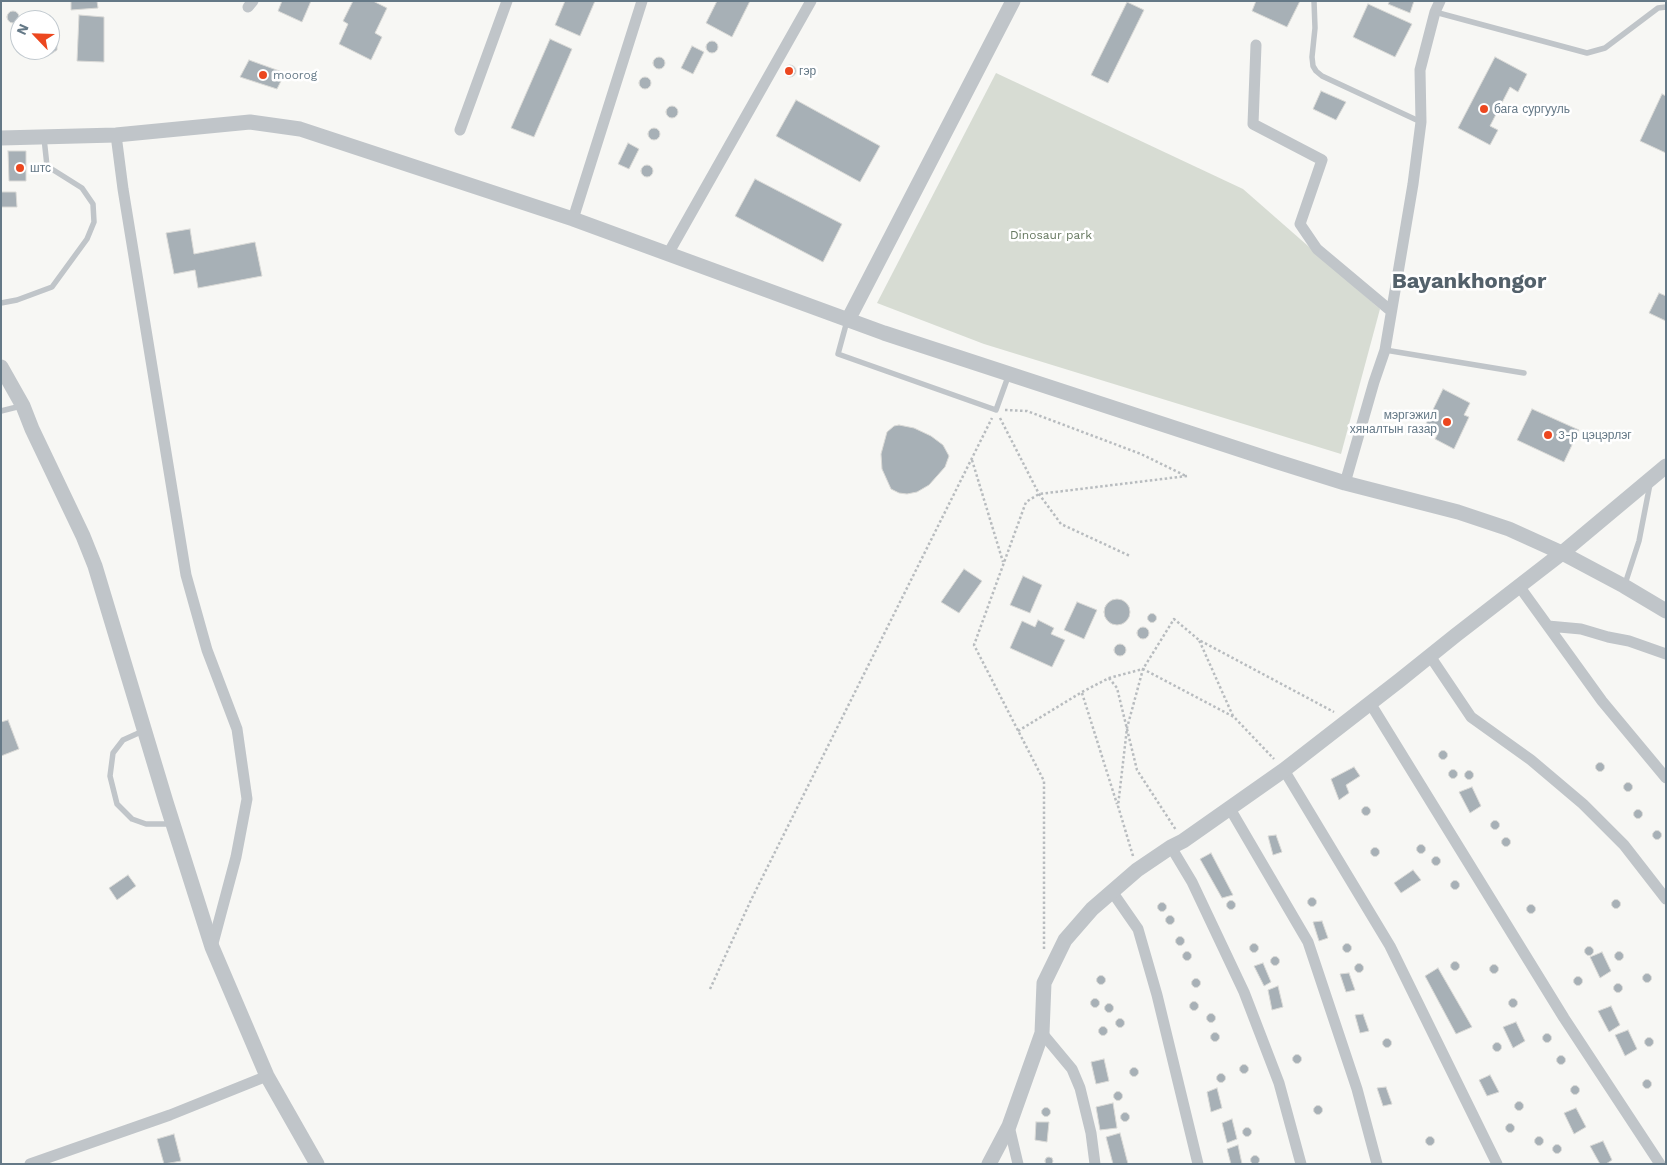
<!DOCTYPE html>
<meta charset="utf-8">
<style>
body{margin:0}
#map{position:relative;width:1667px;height:1165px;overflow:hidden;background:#f7f7f4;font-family:"Work Sans",sans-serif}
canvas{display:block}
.frame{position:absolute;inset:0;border:2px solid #657987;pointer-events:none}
.north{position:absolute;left:10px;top:10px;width:50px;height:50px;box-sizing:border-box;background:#fff;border:1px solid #c1c9cf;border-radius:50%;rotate:294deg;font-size:14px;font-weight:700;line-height:20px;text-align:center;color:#657987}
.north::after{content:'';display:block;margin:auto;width:18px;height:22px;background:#ec471f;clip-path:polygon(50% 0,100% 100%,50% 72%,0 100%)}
</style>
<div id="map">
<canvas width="1667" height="1165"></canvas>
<div class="frame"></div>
<div class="north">N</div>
</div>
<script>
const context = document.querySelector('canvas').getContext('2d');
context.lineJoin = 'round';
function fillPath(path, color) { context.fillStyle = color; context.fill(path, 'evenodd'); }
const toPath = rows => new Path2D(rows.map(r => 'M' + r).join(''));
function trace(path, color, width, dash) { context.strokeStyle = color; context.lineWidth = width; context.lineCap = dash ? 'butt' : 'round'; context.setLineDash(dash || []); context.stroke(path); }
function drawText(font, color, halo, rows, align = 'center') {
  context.font = font + ' "Work Sans",sans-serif'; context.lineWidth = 5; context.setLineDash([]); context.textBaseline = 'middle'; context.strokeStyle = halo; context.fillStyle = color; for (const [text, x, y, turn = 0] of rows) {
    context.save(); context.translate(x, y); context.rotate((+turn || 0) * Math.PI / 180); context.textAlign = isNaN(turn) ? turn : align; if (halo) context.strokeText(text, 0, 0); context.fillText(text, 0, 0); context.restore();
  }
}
fillPath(toPath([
 [996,73,1243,189,1380,309,1341,454,984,344,877,303]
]), '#d7dcd3');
const building = toPath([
 [71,1,97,1,98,8,71,10,71,1],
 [282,1,311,1,302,22,278,11,282,1],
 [353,1,373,1,387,8,375,33,382,37,371,60,339,44,348,24,343,21,353,1],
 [565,1,595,1,580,36,555,25,565,1],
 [717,1,750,1,732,37,706,23,717,1],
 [1256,1,1300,1,1287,27,1252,11,1256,1],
 [1390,1,1414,1,1410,13,1388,4,1390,1],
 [1127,2,1144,10,1108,83,1091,75,1127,2],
 [1368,4,1412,24,1395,57,1353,37,1368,4],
 '7 17a6 6 0 1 1 12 0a6 6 0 1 1-12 0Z',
 [79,15,104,17,104,62,77,61,79,15],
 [50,39,55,41,57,45,57,50,51,54,44,50,50,50,50,39],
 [550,39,572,49,534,137,511,128,550,39],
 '706 47a6 6 0 1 1 12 0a6 6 0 1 1-12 0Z',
 [692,46,704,52,693,74,681,68,692,46],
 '653 63a6 6 0 1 1 12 0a6 6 0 1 1-12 0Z',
 [1495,57,1527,74,1518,92,1510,87,1490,126,1498,130,1490,145,1458,128,1495,57],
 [249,60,285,73,277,89,240,77,249,60],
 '784 71a6 6 0 1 1 12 0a6 6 0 1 1-12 0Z',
 '639 83a6 6 0 1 1 12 0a6 6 0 1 1-12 0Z',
 [1321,91,1346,102,1336,120,1313,109,1321,91],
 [1662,94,1666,96,1666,153,1640,141,1662,94],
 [796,100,880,146,860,182,776,136,796,100],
 '666 112a6 6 0 1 1 12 0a6 6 0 1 1-12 0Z',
 '648 134a6 6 0 1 1 12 0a6 6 0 1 1-12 0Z',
 [628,143,639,149,629,169,618,164,628,143],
 [8,151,26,151,26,181,9,181,8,151],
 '641 171a6 6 0 1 1 12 0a6 6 0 1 1-12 0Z',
 [755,179,842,224,823,262,735,216,755,179],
 [1,192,16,192,17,207,1,207,1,192],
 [190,229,194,254,255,242,262,276,198,288,195,270,174,274,166,233,190,229],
 [1659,293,1666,296,1666,321,1649,313,1659,293],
 [1443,389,1470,403,1464,415,1469,417,1454,449,1435,439,1438,433,1425,426,1443,389],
 [1532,409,1579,430,1564,462,1517,440,1532,409],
 [899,425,914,428,931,436,943,445,949,456,945,467,929,485,917,492,907,494,899,493,891,489,882,469,881,454,887,432,894,426,899,425],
 [964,569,982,581,959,613,941,602,964,569],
 [1023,576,1042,585,1030,613,1010,605,1023,576],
 '1104 612a13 13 0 1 1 26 0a13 13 0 1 1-26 0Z',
 [1077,602,1097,610,1084,639,1064,630,1077,602],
 '1147.5 618a4.5 4.5 0 1 1 9 0a4.5 4.5 0 1 1-9 0Z',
 [1038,620,1054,628,1051,634,1065,640,1052,667,1010,648,1022,621,1035,627,1038,620],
 '1137 633a6 6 0 1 1 12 0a6 6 0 1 1-12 0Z',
 '1114 650a6 6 0 1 1 12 0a6 6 0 1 1-12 0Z',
 [8,720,19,749,1,756,1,722,8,720],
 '1438.5 755a4.5 4.5 0 1 1 9 0a4.5 4.5 0 1 1-9 0Z',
 '1595.5 767a4.5 4.5 0 1 1 9 0a4.5 4.5 0 1 1-9 0Z',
 [1354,767,1360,776,1346,785,1349,793,1339,800,1331,779,1354,767],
 '1448.5 774a4.5 4.5 0 1 1 9 0a4.5 4.5 0 1 1-9 0Z',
 '1464.5 775a4.5 4.5 0 1 1 9 0a4.5 4.5 0 1 1-9 0Z',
 '1623.5 787a4.5 4.5 0 1 1 9 0a4.5 4.5 0 1 1-9 0Z',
 [1472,787,1481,806,1470,813,1459,792,1472,787],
 '1361.5 811a4.5 4.5 0 1 1 9 0a4.5 4.5 0 1 1-9 0Z',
 '1633.5 814a4.5 4.5 0 1 1 9 0a4.5 4.5 0 1 1-9 0Z',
 '1490.5 825a4.5 4.5 0 1 1 9 0a4.5 4.5 0 1 1-9 0Z',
 '1652.5 835a4.5 4.5 0 1 1 9 0a4.5 4.5 0 1 1-9 0Z',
 [1276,835,1282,852,1273,855,1268,836,1276,835],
 '1501.5 842a4.5 4.5 0 1 1 9 0a4.5 4.5 0 1 1-9 0Z',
 '1416.5 849a4.5 4.5 0 1 1 9 0a4.5 4.5 0 1 1-9 0Z',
 '1370.5 852a4.5 4.5 0 1 1 9 0a4.5 4.5 0 1 1-9 0Z',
 [1211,853,1233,895,1222,898,1200,859,1211,853],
 '1431.5 861a4.5 4.5 0 1 1 9 0a4.5 4.5 0 1 1-9 0Z',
 [1413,870,1421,880,1401,893,1394,883,1413,870],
 [128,875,136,886,117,900,109,888,128,875],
 '1450.5 885a4.5 4.5 0 1 1 9 0a4.5 4.5 0 1 1-9 0Z',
 '1307.5 902a4.5 4.5 0 1 1 9 0a4.5 4.5 0 1 1-9 0Z',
 '1611.5 904a4.5 4.5 0 1 1 9 0a4.5 4.5 0 1 1-9 0Z',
 '1226.5 905a4.5 4.5 0 1 1 9 0a4.5 4.5 0 1 1-9 0Z',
 '1157.5 907a4.5 4.5 0 1 1 9 0a4.5 4.5 0 1 1-9 0Z',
 '1526.5 909a4.5 4.5 0 1 1 9 0a4.5 4.5 0 1 1-9 0Z',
 '1165.5 920a4.5 4.5 0 1 1 9 0a4.5 4.5 0 1 1-9 0Z',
 [1322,921,1328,938,1319,941,1313,922,1322,921],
 '1175.5 941a4.5 4.5 0 1 1 9 0a4.5 4.5 0 1 1-9 0Z',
 '1249.5 948a4.5 4.5 0 1 1 9 0a4.5 4.5 0 1 1-9 0Z',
 '1342.5 948a4.5 4.5 0 1 1 9 0a4.5 4.5 0 1 1-9 0Z',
 '1584.5 951a4.5 4.5 0 1 1 9 0a4.5 4.5 0 1 1-9 0Z',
 '1614.5 956a4.5 4.5 0 1 1 9 0a4.5 4.5 0 1 1-9 0Z',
 '1182.5 956a4.5 4.5 0 1 1 9 0a4.5 4.5 0 1 1-9 0Z',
 [1602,952,1611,971,1600,978,1590,957,1602,952],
 '1270.5 961a4.5 4.5 0 1 1 9 0a4.5 4.5 0 1 1-9 0Z',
 '1450.5 966a4.5 4.5 0 1 1 9 0a4.5 4.5 0 1 1-9 0Z',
 [1263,963,1271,982,1264,986,1254,966,1263,963],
 '1354.5 968a4.5 4.5 0 1 1 9 0a4.5 4.5 0 1 1-9 0Z',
 '1489.5 969a4.5 4.5 0 1 1 9 0a4.5 4.5 0 1 1-9 0Z',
 [1438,968,1472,1027,1456,1034,1425,976,1438,968],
 [1349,973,1355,990,1346,992,1340,974,1349,973],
 '1642.5 978a4.5 4.5 0 1 1 9 0a4.5 4.5 0 1 1-9 0Z',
 '1096.5 980a4.5 4.5 0 1 1 9 0a4.5 4.5 0 1 1-9 0Z',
 '1573.5 981a4.5 4.5 0 1 1 9 0a4.5 4.5 0 1 1-9 0Z',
 '1191.5 983a4.5 4.5 0 1 1 9 0a4.5 4.5 0 1 1-9 0Z',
 '1613.5 988a4.5 4.5 0 1 1 9 0a4.5 4.5 0 1 1-9 0Z',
 [1278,986,1283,1007,1272,1010,1268,990,1278,986],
 '1090.5 1003a4.5 4.5 0 1 1 9 0a4.5 4.5 0 1 1-9 0Z',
 '1508.5 1003a4.5 4.5 0 1 1 9 0a4.5 4.5 0 1 1-9 0Z',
 '1189.5 1006a4.5 4.5 0 1 1 9 0a4.5 4.5 0 1 1-9 0Z',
 '1104.5 1008a4.5 4.5 0 1 1 9 0a4.5 4.5 0 1 1-9 0Z',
 [1611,1006,1620,1025,1609,1032,1598,1011,1611,1006],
 '1206.5 1018a4.5 4.5 0 1 1 9 0a4.5 4.5 0 1 1-9 0Z',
 [1363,1014,1369,1031,1360,1033,1355,1015,1363,1014],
 '1115.5 1023a4.5 4.5 0 1 1 9 0a4.5 4.5 0 1 1-9 0Z',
 [1516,1022,1525,1041,1513,1048,1503,1027,1516,1022],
 '1098.5 1031a4.5 4.5 0 1 1 9 0a4.5 4.5 0 1 1-9 0Z',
 [1628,1030,1637,1049,1625,1056,1615,1035,1628,1030],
 '1210.5 1037a4.5 4.5 0 1 1 9 0a4.5 4.5 0 1 1-9 0Z',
 '1542.5 1038a4.5 4.5 0 1 1 9 0a4.5 4.5 0 1 1-9 0Z',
 '1644.5 1042a4.5 4.5 0 1 1 9 0a4.5 4.5 0 1 1-9 0Z',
 '1382.5 1043a4.5 4.5 0 1 1 9 0a4.5 4.5 0 1 1-9 0Z',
 '1492.5 1047a4.5 4.5 0 1 1 9 0a4.5 4.5 0 1 1-9 0Z',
 '1292.5 1059a4.5 4.5 0 1 1 9 0a4.5 4.5 0 1 1-9 0Z',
 '1556.5 1060a4.5 4.5 0 1 1 9 0a4.5 4.5 0 1 1-9 0Z',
 [1104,1059,1109,1081,1096,1084,1091,1062,1104,1059],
 '1239.5 1069a4.5 4.5 0 1 1 9 0a4.5 4.5 0 1 1-9 0Z',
 '1129.5 1072a4.5 4.5 0 1 1 9 0a4.5 4.5 0 1 1-9 0Z',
 '1216.5 1078a4.5 4.5 0 1 1 9 0a4.5 4.5 0 1 1-9 0Z',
 [1490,1075,1499,1092,1487,1096,1479,1080,1490,1075],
 '1642.5 1084a4.5 4.5 0 1 1 9 0a4.5 4.5 0 1 1-9 0Z',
 '1570.5 1090a4.5 4.5 0 1 1 9 0a4.5 4.5 0 1 1-9 0Z',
 [1386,1087,1392,1104,1383,1106,1377,1088,1386,1087],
 [1217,1088,1222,1108,1211,1112,1207,1092,1217,1088],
 '1113.5 1096a4.5 4.5 0 1 1 9 0a4.5 4.5 0 1 1-9 0Z',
 '1514.5 1106a4.5 4.5 0 1 1 9 0a4.5 4.5 0 1 1-9 0Z',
 [1113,1103,1117,1128,1100,1130,1096,1107,1113,1103],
 '1313.5 1110a4.5 4.5 0 1 1 9 0a4.5 4.5 0 1 1-9 0Z',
 '1041.5 1112a4.5 4.5 0 1 1 9 0a4.5 4.5 0 1 1-9 0Z',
 [1576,1108,1586,1127,1574,1134,1564,1113,1576,1108],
 '1120.5 1117a4.5 4.5 0 1 1 9 0a4.5 4.5 0 1 1-9 0Z',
 [1232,1119,1237,1139,1227,1143,1222,1123,1232,1119],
 [1036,1122,1049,1122,1047,1142,1035,1140,1036,1122],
 '1505.5 1128a4.5 4.5 0 1 1 9 0a4.5 4.5 0 1 1-9 0Z',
 '1242.5 1132a4.5 4.5 0 1 1 9 0a4.5 4.5 0 1 1-9 0Z',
 [1120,1133,1128,1164,1113,1164,1106,1137,1120,1133],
 [174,1134,181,1161,164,1164,157,1139,174,1134],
 '1534.5 1141a4.5 4.5 0 1 1 9 0a4.5 4.5 0 1 1-9 0Z',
 '1425.5 1141a4.5 4.5 0 1 1 9 0a4.5 4.5 0 1 1-9 0Z',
 [1603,1141,1612,1160,1606,1164,1600,1164,1590,1146,1603,1141],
 '1552.5 1149a4.5 4.5 0 1 1 9 0a4.5 4.5 0 1 1-9 0Z',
 [1238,1145,1242,1164,1231,1164,1227,1149,1238,1145],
 '1250.5 1160a4.5 4.5 0 1 1 9 0a4.5 4.5 0 1 1-9 0Z',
 '1045 1161a4 4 0 1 1 8 0a4 4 0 1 1-8 0Z'
]);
fillPath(building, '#a7b0b6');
trace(building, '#d9d9d6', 1);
trace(toPath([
 [1005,410,1027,411,1141,454,1186,476],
 [1000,418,1039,494,1061,524,1130,556],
 [972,460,1003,562],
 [1109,678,1117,688,1137,770,1176,830],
 [1082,693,1117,804],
 [1233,716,1199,640,1334,712],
 [1018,731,1082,692,1109,678,1143,669,1234,717,1274,759],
 [1133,856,1118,806,1127,728,1143,669,1174,619,1199,640],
 [1044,949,1044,781,974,645,1026,502,1039,494,1187,476],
 [710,989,751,900,992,418]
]), '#b8bcbf', 2.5, [2.5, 2.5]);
trace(toPath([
 [1314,1,1315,28,1312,57,1313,66,1316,71,1322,76,1421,122],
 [1435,12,1587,53,1605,48,1658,8,1666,7],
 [1,303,17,300,52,287,87,239,94,222,93,204,82,188,47,166,44,138],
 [847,321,838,354,996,410,1009,374],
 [1385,350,1524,373],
 [1,411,21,406],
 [1625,584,1639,541,1650,484],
 [143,731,123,740,113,753,110,776,117,804,132,819,146,824,173,824]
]), '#c0c5c9', 5.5);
trace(toPath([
 [248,7,253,1],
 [1256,45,1253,124,1322,160,1300,224,1317,249,1391,311],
 [460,130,507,1],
 [116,135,123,189,186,575,207,650,237,729,247,799,236,857,212,947],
 [573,219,642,1],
 [668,254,811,1],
 [1345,483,1374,382,1385,350,1413,184,1421,122,1420,70,1435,12,1440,1],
 [1519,586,1602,701,1666,778],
 [1548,626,1581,629,1608,637,1629,641,1666,654],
 [1430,656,1471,717,1531,760,1583,804,1624,845,1666,899],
 [1370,703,1564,1018,1660,1164],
 [1284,770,1390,946,1497,1164],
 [1229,807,1308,942,1357,1089,1377,1164],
 [1171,847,1192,882,1244,992,1279,1083,1301,1164],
 [1113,893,1138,929,1157,995,1198,1164],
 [1042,1033,1072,1069,1080,1088,1091,1133,1095,1164],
 [1009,1126,1018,1164],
 [30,1164,170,1115,267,1076]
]), '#c0c5c9', 11);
trace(toPath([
 [1,138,116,135,250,122,300,129,573,219,884,333,1275,461,1345,483,1458,512,1509,529,1562,553,1666,466],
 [848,320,1013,1],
 [1,367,23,406,32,429,83,536,95,566,166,802,212,947,267,1076,317,1164],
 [989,1164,1009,1126,1042,1033,1044,983,1065,940,1092,909,1137,870,1171,847,1183,841,1284,770,1400,680,1456,635,1562,553,1624,586,1666,611]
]), '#c0c5c9', 15);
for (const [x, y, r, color] of [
 [789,71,5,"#ec471f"],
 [263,75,5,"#ec471f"],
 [1484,109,5,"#ec471f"],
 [20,168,5,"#ec471f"],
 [1447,422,5,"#ec471f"],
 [1548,435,5,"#ec471f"]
]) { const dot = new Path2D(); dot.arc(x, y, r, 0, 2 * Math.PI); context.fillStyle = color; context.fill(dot); trace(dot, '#fff', 2); }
drawText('12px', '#657987', '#fff', [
 ["гэр",799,71],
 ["moorog",273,75],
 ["бага сургууль",1494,109],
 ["штс",30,168],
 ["мэргэжил",1437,415,"right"],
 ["хяналтын газар",1437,429,"right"],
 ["3-р цэцэрлэг",1558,435]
], 'left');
drawText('12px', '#667860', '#fff', [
 ["Dinosaur park",1051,235]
]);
drawText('bold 22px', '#53616b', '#fff', [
 ["Bayankhongor",1469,282]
]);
</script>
